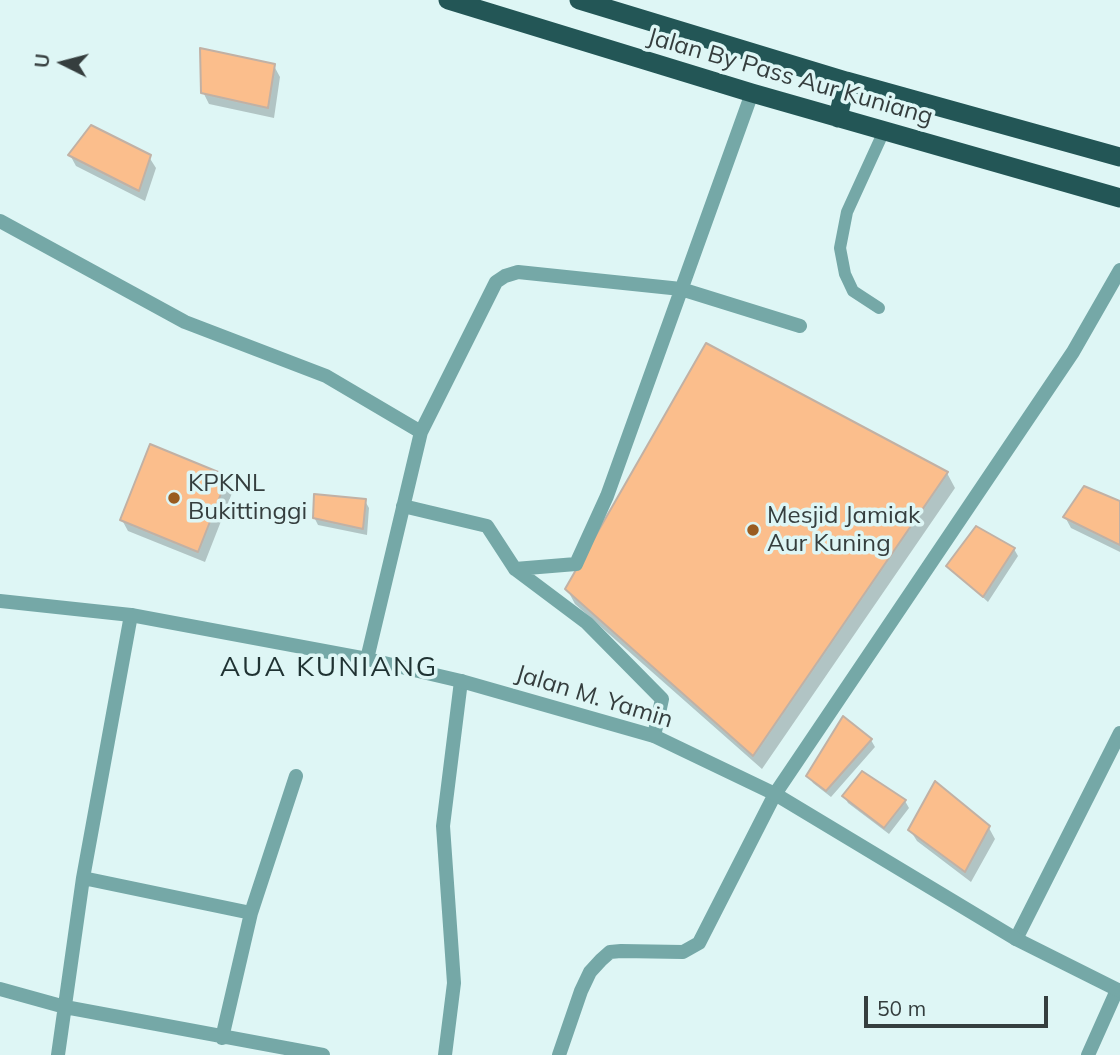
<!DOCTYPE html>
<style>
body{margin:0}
#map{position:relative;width:1120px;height:1055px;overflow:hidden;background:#def6f5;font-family:Mulish,sans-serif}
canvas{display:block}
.north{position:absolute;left:28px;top:28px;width:70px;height:70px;-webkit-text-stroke:5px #def6f5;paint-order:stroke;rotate:276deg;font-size:19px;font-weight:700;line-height:28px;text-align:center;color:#353e3e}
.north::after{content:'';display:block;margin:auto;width:24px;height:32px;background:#353e3e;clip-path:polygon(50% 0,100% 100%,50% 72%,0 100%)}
.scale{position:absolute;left:864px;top:996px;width:184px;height:32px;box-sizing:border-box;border:4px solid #353e3e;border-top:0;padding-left:9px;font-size:21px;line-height:24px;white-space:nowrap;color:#353e3e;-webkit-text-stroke:5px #def6f5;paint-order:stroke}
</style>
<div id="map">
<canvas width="1120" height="1055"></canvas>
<div class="north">U</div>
<div class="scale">50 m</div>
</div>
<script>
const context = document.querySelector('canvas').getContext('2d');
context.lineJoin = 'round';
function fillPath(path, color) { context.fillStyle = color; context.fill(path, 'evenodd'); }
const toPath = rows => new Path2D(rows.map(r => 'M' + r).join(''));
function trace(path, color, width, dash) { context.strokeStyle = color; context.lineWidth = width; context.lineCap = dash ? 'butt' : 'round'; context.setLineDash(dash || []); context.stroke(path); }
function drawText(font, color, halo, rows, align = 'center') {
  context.font = font + ' Mulish,sans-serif'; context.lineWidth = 7; context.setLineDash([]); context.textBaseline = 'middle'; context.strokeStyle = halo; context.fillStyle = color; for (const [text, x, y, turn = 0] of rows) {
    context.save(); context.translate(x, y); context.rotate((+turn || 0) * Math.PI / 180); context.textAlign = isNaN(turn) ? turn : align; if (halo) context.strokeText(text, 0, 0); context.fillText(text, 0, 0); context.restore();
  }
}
fillPath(toPath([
 [274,66,280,77,274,118,209,104,203,92],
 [70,155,149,157,156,168,145,201,76,166],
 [947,473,955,488,762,769,575,604,567,589],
 [227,477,234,488,205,562,128,531,122,520],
 [365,501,369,508,367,535,318,525,314,517],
 [1120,503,1120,552,1071,528,1065,517],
 [1014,549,1018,556,988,602,948,566],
 [871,740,875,747,831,797,813,783,809,776],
 [844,796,905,801,909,808,889,834,848,803],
 [989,828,995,839,971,882,917,841,910,830]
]), '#0003');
const building = toPath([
 [200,48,275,64,268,108,201,93,200,48],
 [91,125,151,155,139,191,68,155,91,125],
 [706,343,948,472,753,756,565,589,706,343],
 [150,444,228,476,198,552,120,520,150,444],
 [1084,486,1120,501,1120,545,1063,517,1084,486],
 [314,494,366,499,363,529,313,518,314,494],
 [976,526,1015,548,983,597,946,566,976,526],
 [843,716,872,739,826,791,806,776,843,716],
 [862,771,906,800,884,828,842,796,862,771],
 [935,781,990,826,965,872,908,830,935,781]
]);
fillPath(building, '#fbbe8c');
trace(building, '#c1b1a5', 2);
trace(toPath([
 [879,308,853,291,845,274,840,248,847,212,884,131]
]), '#75a8a7', 12);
trace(toPath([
 [0,221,185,322,326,376,421,432],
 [403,506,487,526,515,569,576,564,607,496,752,93],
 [515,569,587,623,662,699,654,736],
 [367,659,421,432,496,282,505,276,518,272,681,289,800,326],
 [83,878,251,913],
 [1016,939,1120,733],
 [0,989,65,1007,323,1055],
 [222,1038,251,913,296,776],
 [58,1055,83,878,131,615],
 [445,1055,454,983,443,826,461,681],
 [559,1055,581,991,590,972,601,960,610,952,621,951,683,952,699,943,775,794,1073,352,1120,270],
 [1088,1055,1117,990]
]), '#75a8a7', 14);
trace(toPath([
 [0,601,131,615,367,659,461,681,654,736,775,794,1016,939,1120,991]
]), '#75a8a7', 14);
trace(toPath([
 [448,0,752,93,1120,198],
 [579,0,846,81,1120,157],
 [838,118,846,81]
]), '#235656', 19);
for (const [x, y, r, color] of [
 [174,498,7,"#995c20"],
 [753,530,7,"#995c20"]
]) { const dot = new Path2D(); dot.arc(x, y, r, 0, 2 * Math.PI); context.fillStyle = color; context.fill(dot); trace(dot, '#def6f5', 2.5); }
drawText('24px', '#353e3e', '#def6f5', [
 ["Jalan By Pass Aur Kuniang",790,77,16],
 ["Jalan M. Yamin",594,697,17]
]);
drawText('24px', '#353e3e', '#def6f5', [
 ["KPKNL",188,484],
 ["Bukittinggi",188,512],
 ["Mesjid Jamiak",767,516],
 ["Aur Kuning",767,544]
], 'left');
context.letterSpacing = '2px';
drawText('28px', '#1f3232', '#def6f5', [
 ["AUA KUNIANG",329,668]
]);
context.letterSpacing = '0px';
</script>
